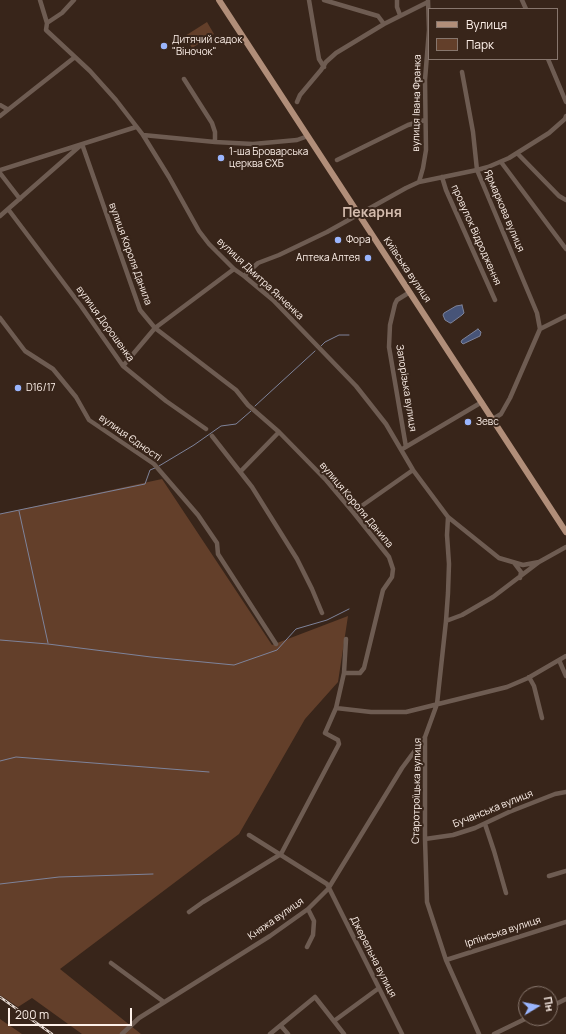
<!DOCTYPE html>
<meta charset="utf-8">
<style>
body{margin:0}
#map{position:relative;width:566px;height:1034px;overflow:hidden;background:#38251a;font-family:Manrope,sans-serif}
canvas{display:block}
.legend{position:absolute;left:428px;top:8px;width:130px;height:52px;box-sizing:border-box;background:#38251a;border:1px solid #87766d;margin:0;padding:5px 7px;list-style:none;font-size:12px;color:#fdf0e9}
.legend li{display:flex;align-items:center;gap:8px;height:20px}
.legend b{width:20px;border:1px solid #87766d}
.north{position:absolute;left:518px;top:986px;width:40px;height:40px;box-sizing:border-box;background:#38251a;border:1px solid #87766d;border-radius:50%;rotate:80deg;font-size:11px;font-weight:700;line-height:16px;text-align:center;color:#fdf0e9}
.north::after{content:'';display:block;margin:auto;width:14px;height:18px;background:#9ab5fd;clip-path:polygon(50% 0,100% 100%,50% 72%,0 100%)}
.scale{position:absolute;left:8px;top:1008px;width:124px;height:18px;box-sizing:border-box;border:2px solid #fdf0e9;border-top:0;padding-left:5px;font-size:12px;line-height:14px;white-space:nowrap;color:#fdf0e9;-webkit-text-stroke:3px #38251a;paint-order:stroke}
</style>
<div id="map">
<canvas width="566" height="1034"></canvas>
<ul class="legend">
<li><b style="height:5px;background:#b18e79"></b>Вулиця</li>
<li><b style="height:11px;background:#633f2a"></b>Парк</li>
</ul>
<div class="north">Пн</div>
<div class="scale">200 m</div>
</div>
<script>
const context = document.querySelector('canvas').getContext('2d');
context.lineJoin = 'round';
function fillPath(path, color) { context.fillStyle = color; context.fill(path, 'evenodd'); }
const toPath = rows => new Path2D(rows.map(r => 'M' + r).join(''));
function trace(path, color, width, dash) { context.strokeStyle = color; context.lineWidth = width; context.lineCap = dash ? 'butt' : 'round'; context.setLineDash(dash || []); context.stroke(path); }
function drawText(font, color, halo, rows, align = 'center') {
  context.font = font + ' Manrope,sans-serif'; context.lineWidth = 4; context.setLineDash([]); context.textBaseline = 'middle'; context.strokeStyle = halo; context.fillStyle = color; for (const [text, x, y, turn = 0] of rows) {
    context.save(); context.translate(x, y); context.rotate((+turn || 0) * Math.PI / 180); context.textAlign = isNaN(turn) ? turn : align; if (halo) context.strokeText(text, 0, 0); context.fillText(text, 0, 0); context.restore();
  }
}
fillPath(toPath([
 [207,22,214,34,192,48,185,36],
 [162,479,272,645,348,616,338,682,305,719,239,834,60,969,141,1034,82,1034,32,998,18,1007,0,995,0,514],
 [0,1019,22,1034,0,1034]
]), '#633f2a');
const water = toPath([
 [462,305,464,313,462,315,451,323,450,323,445,320,443,315,444,313,456,306,462,305],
 [478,329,481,332,480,336,463,344,461,342,462,340,478,329]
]);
fillPath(water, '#475478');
trace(water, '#7e839a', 1);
trace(toPath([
 [321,346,325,342,339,335,349,335],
 [255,406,315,351],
 [159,466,194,445,221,426,236,424,251,411],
 [19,511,48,643],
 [0,514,145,484,150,470,155,468],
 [0,640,48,644,151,657,234,665,277,650,296,629,327,620,349,609],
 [0,761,16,757,209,772],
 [0,884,59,877,153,874]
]), '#7e839a', 1);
trace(toPath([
 [40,0,47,23,46,30,90,71,116,100,143,135,169,177,199,231,209,244,234,269,244,276,273,300,356,386,386,424,413,470,448,517,499,558,523,565,539,562],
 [309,0,319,59,324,67],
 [324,0,378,16,384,24],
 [397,0,397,7,400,15],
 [522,0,526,9],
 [47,23,62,13,74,0],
 [548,59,566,102],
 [462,72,473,132,477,170,537,313,540,329],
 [184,79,212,123,215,132,215,142],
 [297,102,300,95,321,70,326,62,336,53,384,24,428,2],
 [0,105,7,109],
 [0,116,75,57],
 [143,135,215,142,253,144,297,140,308,136],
 [82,144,140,310,155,328,236,390,248,405,279,432,326,480,353,512,389,557,393,569,392,577,383,590,364,668,360,673,344,673],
 [518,154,559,196,566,200],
 [337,160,408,125,425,120],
 [501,162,566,249],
 [0,170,136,127],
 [0,173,20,199],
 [442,177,446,190,495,300],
 [419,182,423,168,426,150,425,80,429,30,428,0],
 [8,209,81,306,123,366,166,401,206,429],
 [0,216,81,145],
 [244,276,258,263,279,255,327,232,406,188,419,182,477,170,488,167,509,158,549,133,565,119,566,116],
 [0,318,25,351,53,369,76,397,89,420,154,464,198,515,217,543,218,554,276,644],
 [123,366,155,328,234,269],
 [493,419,501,414,510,398,540,329,566,316],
 [212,436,252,487,297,559,312,589,322,613],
 [406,447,389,347,390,325,395,304,397,300,410,292],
 [404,448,482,402],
 [240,472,279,432],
 [353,512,413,470],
 [448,517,447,535,449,564,448,593,446,621,437,704,425,737,425,839,427,902,446,960,479,1034],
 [515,564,521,572,520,578],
 [446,621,462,615,493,597,539,562,566,547],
 [559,660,566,676],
 [529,677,534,686,542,718],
 [336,708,371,712,406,712,507,687,528,678,566,656],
 [485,824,494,851,506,893],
 [249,835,327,884,402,1034],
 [425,839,453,835,475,828,509,812,555,794,566,792],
 [549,876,566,871],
 [189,912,203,902,281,854,339,744,338,740,325,733,336,708,344,673,346,639],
 [307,947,313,935,314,921,308,909],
 [446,960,566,922],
 [111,963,164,1002],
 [550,1007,566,999],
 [334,1021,379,988],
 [281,1026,288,1034],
 [122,1034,139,1018,270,936,308,909,328,889,402,768,425,737],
 [270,1034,315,997,344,1034],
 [494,1034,527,1018]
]), '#6e5c52', 4.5);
trace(toPath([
 [219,0,566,532]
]), '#b18e79', 6);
const rail = toPath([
 [0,997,52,1034]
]);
trace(rail, '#e9dcd4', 2.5);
trace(rail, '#38251a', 1, [3]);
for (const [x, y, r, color] of [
 [164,46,4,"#9ab5fd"],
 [221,158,4,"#9ab5fd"],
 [338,240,4,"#9ab5fd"],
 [368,258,4,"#9ab5fd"],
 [18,388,4,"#9ab5fd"],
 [468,422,4,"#9ab5fd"]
]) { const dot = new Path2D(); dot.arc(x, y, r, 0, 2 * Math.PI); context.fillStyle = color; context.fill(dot); trace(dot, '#38251a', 1.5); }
drawText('10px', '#fdf0e9', '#38251a', [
 ["Дитячий садок",172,40],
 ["\"Віночок\"",172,52],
 ["1-ша Броварська",229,152],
 ["церква ЄХБ",229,164],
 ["Фора",346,240],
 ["Аптека Алтея",360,258,"right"],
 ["D16/17",26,388],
 ["Зевс",476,422]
], 'left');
drawText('10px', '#fdf0e9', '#38251a', [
 ["вулиця Івана Франка",417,103,-89],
 ["Ярмаркова вулиця",504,211,67],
 ["провулок Відродження",476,235,66],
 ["вулиця Короля Данила",130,254,70],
 ["Київська вулиця",407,270,56],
 ["вулиця Дмитра Янченка",260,279,43],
 ["вулиця Дорошенка",105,324,54],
 ["Запорізька вулиця",406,388,81],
 ["вулиця Єдності",130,438,35],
 ["вулиця Короля Данила",356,505,50],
 ["Старотроїцька вулиця",417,791,-89],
 ["Бучанська вулиця",493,809,-22],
 ["Княжа вулиця",276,919,-35],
 ["Ірпінська вулиця",503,932,-18],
 ["Джерельна вулиця",373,957,63]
]);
drawText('bold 14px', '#d3bbad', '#38251a', [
 ["Пекарня",372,213]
]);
</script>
